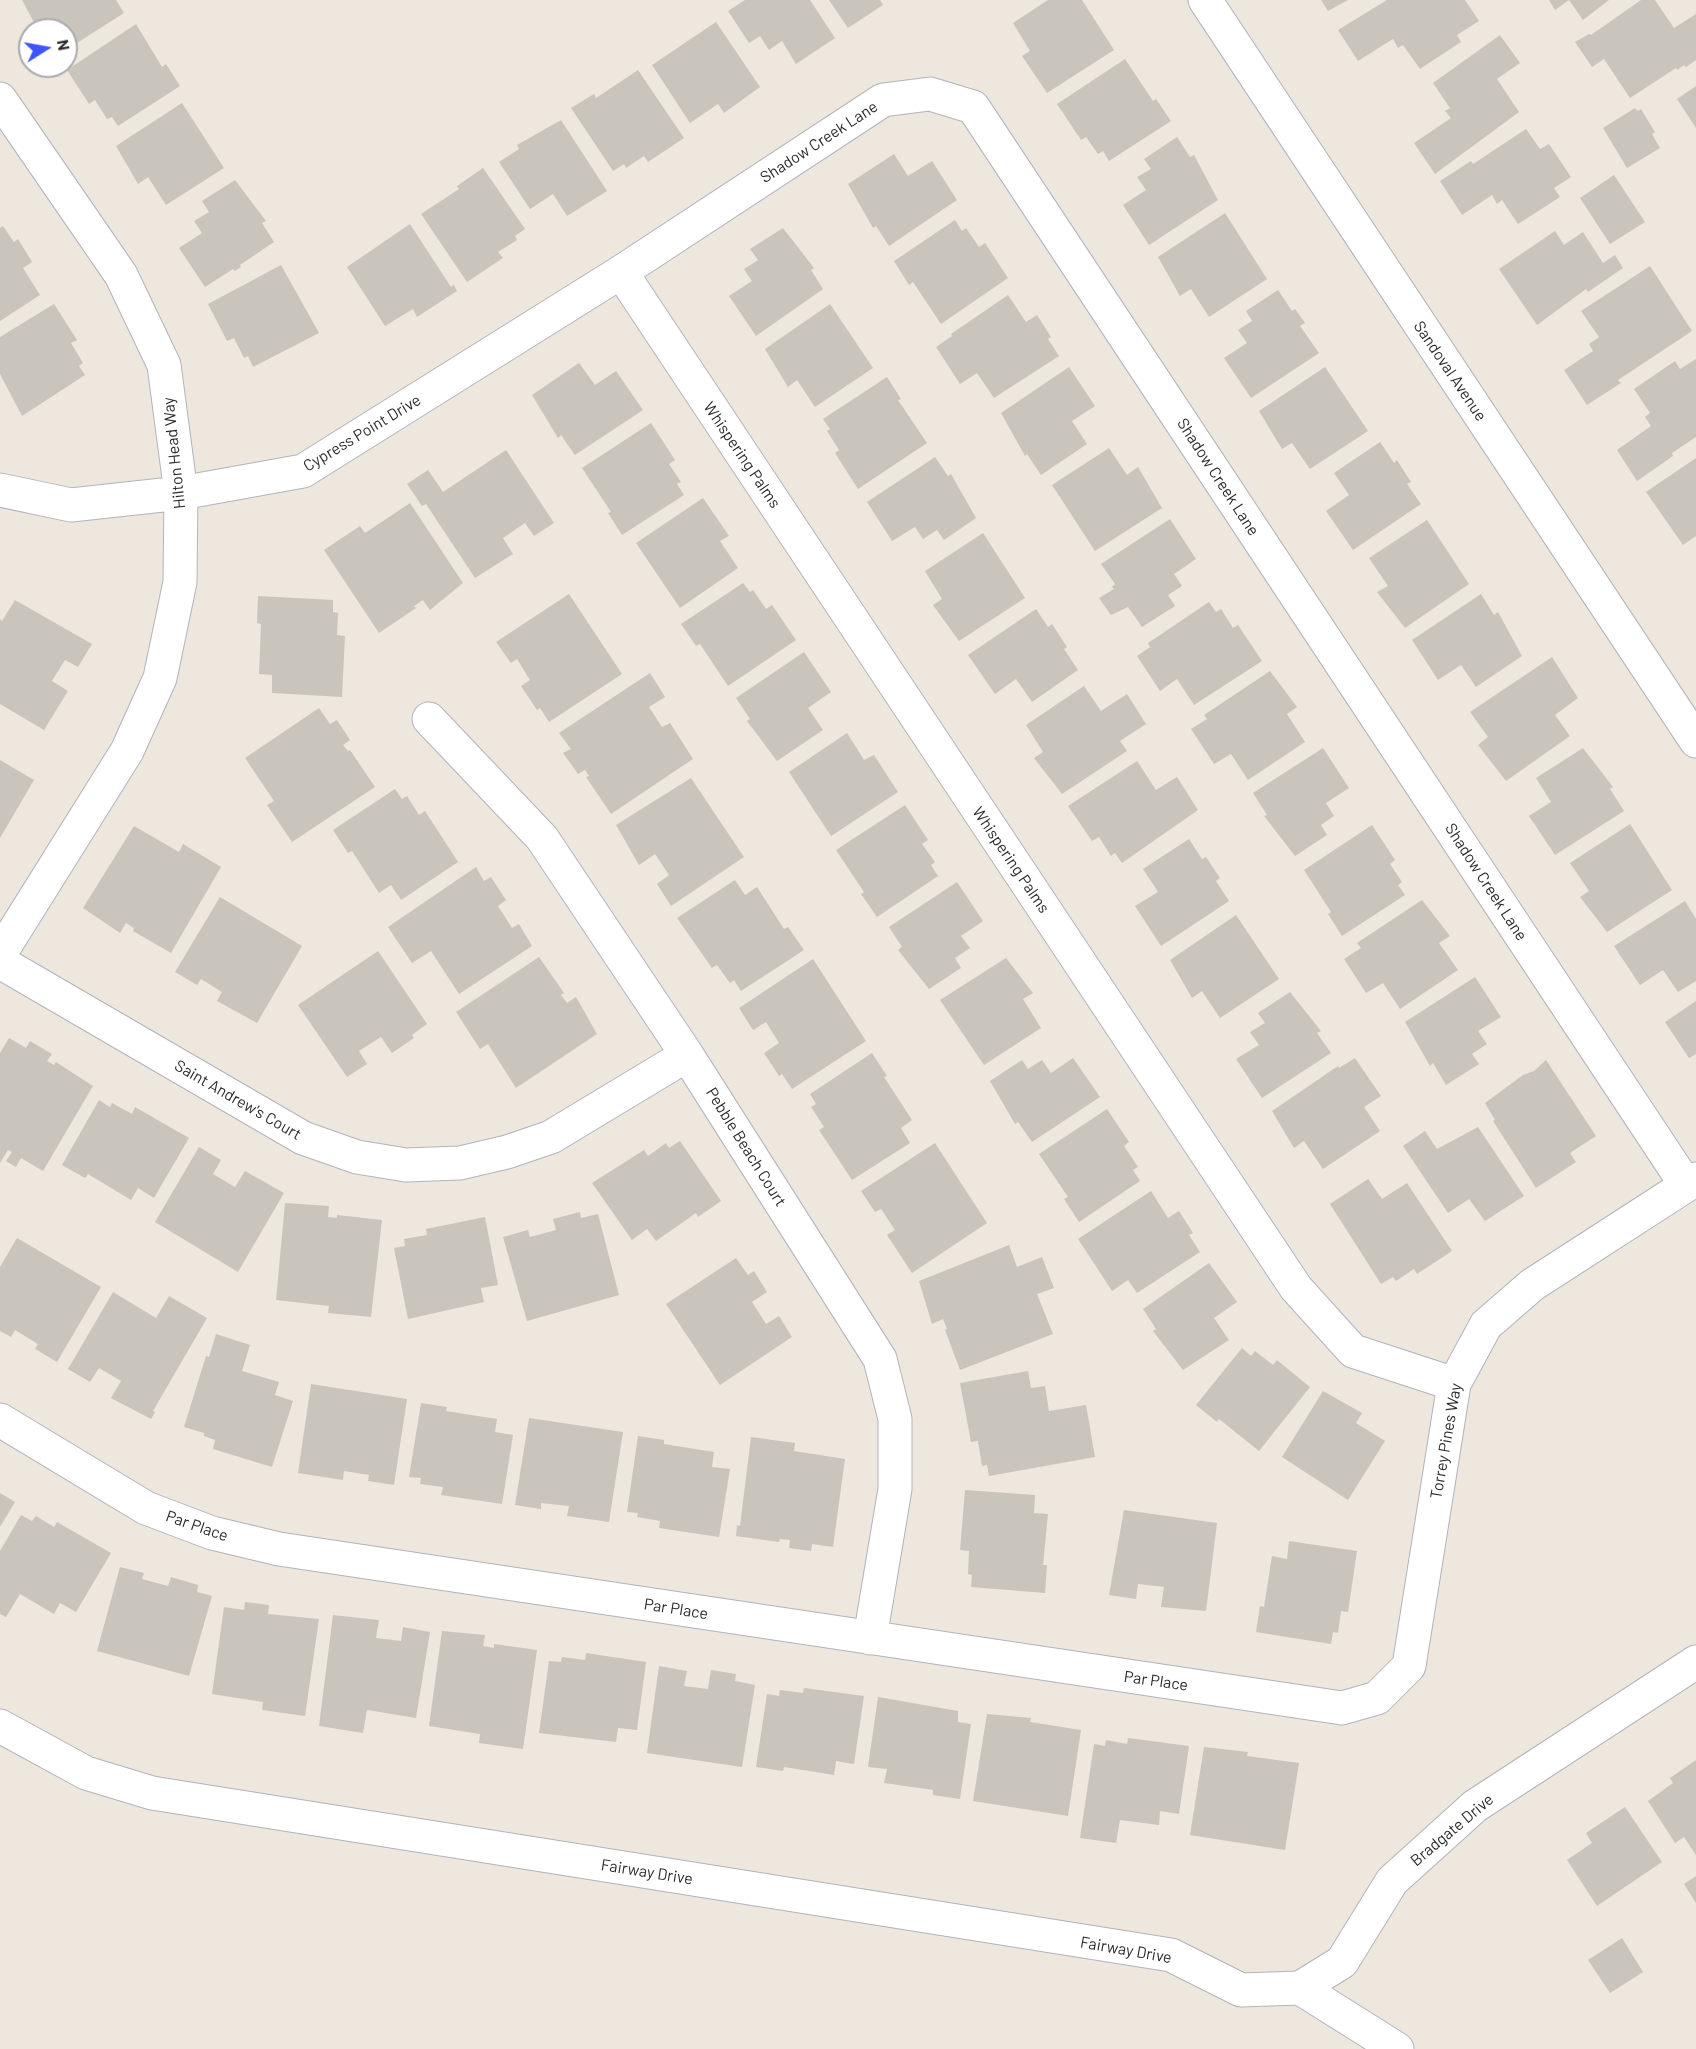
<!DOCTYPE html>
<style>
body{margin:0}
#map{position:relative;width:1696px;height:2049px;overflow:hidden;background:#ede7de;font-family:Barlow,sans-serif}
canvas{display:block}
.north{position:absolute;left:18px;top:18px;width:60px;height:60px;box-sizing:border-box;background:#fff;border:2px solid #aaa;border-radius:50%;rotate:79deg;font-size:16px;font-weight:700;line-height:24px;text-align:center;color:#2b2b2b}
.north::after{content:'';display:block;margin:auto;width:21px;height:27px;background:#3d55fb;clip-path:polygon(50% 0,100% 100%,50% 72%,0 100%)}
</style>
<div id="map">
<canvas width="1696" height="2049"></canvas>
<div class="north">N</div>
</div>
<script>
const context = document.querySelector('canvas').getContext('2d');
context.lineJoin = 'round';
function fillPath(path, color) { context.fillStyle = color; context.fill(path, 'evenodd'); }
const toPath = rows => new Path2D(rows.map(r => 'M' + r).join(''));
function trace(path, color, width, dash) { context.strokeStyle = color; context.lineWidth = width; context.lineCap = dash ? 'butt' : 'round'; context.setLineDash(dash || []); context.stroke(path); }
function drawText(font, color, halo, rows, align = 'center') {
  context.font = font + ' Barlow,sans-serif'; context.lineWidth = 5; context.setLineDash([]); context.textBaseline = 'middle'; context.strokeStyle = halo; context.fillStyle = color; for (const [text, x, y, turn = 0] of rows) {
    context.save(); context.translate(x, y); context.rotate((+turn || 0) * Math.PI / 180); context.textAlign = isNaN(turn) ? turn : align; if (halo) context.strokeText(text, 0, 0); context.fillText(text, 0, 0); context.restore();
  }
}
fillPath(toPath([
 [22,0,116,0,124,13,66,50,66,30,53,30,49,24,38,30],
 [745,0,810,0,835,38,796,64,782,41,769,50,760,36,749,43,728,11],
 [829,0,880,0,883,5,848,28],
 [1048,0,1082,0,1114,50,1047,93,1022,56,1030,51,1013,23],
 [1321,0,1348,0,1328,11],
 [1387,0,1465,0,1479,21,1457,35,1461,42,1420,69,1403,45,1398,48,1393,39,1358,61,1338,30],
 [1549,0,1609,0,1583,20,1569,0,1555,10],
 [1641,0,1655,0,1674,28,1696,14,1696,60,1686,67,1684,65,1677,70,1676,68,1630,98,1604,59,1592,67,1575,42,1589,34,1591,35],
 [716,22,760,87,724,113,718,104,690,123,652,65],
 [136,24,162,67,166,64,180,86,118,126,112,117,107,119,95,100,89,104,67,70],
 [1500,35,1520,63,1497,79,1519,112,1435,174,1414,143,1451,118,1445,111,1450,108,1433,83],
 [1125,59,1153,101,1156,99,1171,121,1109,161,1103,151,1098,154,1086,137,1081,140,1057,104],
 [638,70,684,138,648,162,644,156,626,168,624,164,613,171,571,108,594,94,596,98],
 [1696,86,1696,128,1677,99],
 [182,103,224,168,166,205,148,177,138,184,116,146],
 [1635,108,1637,111,1641,109,1655,132,1652,134,1660,148,1627,168,1603,128],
 [561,120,607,191,567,216,553,194,530,209,499,162,519,149,517,145],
 [1526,129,1540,149,1549,144,1571,177,1554,188,1560,197,1518,224,1502,200,1497,204,1492,195,1462,215,1440,181,1471,161,1473,164],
 [1177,137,1190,157,1194,155,1218,200,1149,245,1123,205,1146,190,1137,177,1151,169,1144,159],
 [894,154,908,176,932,161,957,200,889,246,876,226,873,228,848,184],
 [483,168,525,229,515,236,517,240,498,252,503,258,467,282,421,214,459,189,457,186],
 [1614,175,1645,222,1610,244,1580,198],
 [235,180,266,221,262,223,274,242,240,265,241,267,235,271,233,269,205,287,179,248,202,233,194,221,209,212,202,201],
 [1225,213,1267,279,1209,317,1191,289,1180,296,1158,257],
 [955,220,962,231,966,228,979,247,985,243,1008,278,941,324,913,282,909,285,894,261],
 [410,224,451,287,454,285,457,291,417,317,413,309,385,326,347,267],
 [3,226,14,242,18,239,32,262,23,268,40,295,0,321,0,228],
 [783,228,814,268,811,270,823,289,756,336,729,296,752,281,744,269,758,260,750,249],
 [1555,231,1564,245,1583,232,1603,263,1615,255,1623,268,1588,292,1586,289,1537,325,1499,269],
 [281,265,319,333,253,367,248,356,244,358,234,338,227,341,208,304],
 [1650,266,1692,331,1618,380,1621,383,1587,405,1564,370,1593,351,1589,344,1599,337,1581,311],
 [1278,290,1292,311,1295,309,1305,323,1300,326,1319,353,1251,398,1224,358,1247,343,1238,330,1252,321,1246,311],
 [1008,295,1026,322,1037,315,1051,337,1048,339,1059,356,994,398,977,373,960,384,936,347,952,336,951,334],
 [54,304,77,340,71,343,83,363,79,366,85,375,22,416,0,374,0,337],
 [830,304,873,368,815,407,797,380,788,387,765,349],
 [1696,359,1696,437,1672,453,1673,456,1637,481,1617,450,1651,426,1645,417,1650,413,1634,389,1675,361,1680,369],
 [579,363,595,385,616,371,643,410,575,455,561,435,558,438,532,395],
 [1069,367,1095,406,1072,421,1087,444,1041,475,1027,454,1025,456,1001,413],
 [1325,367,1368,431,1310,469,1292,443,1282,449,1259,411],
 [887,377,901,399,898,400,927,443,858,489,835,453,839,450,827,431,830,429,823,419],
 [651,423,675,460,669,464,681,482,677,484,684,495,622,535,608,513,611,512,582,468],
 [1380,442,1394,463,1397,460,1411,482,1407,484,1421,504,1353,550,1326,511,1349,495,1334,473],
 [1109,448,1127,475,1138,467,1162,508,1095,551,1052,485],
 [506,450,554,523,534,536,525,523,503,538,513,554,475,578,426,504,422,506,407,484,428,470,443,492],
 [935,457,948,476,951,474,976,518,944,540,937,530,923,539,915,527,892,541,867,502],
 [1696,458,1696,536,1683,545,1646,492],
 [703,498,729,536,720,541,738,568,680,608,636,543],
 [410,503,463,583,430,610,423,600,414,606,416,608,379,633,324,550,360,526,365,533],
 [1170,519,1196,559,1174,574,1182,586,1168,595,1175,606,1142,627,1128,607,1111,615,1099,598,1114,589,1112,587,1115,584,1101,564],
 [1427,520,1469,584,1405,628,1377,592,1388,586,1369,558],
 [983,533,1025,598,959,641,933,605,942,599,925,571],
 [743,583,750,592,753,590,766,609,772,605,796,640,728,686,700,644,696,646,681,624],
 [569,594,622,674,549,722,540,708,537,710,521,686,530,680,517,659,511,663,496,642],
 [1481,594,1494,615,1498,612,1522,656,1476,687,1461,665,1438,680,1412,640],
 [258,596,333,600,333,612,338,613,337,635,345,636,342,697,272,693,272,675,259,674,261,624,257,623],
 [15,600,92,644,78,667,65,660,52,681,68,691,44,730,0,704,0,619,2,621],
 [1209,602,1216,612,1221,609,1233,628,1238,625,1262,661,1194,705,1177,679,1160,691,1137,656,1150,647,1148,643],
 [1036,609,1048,627,1052,624,1067,647,1064,649,1078,670,1032,702,1016,679,995,694,968,655],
 [804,652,831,692,808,708,823,730,777,761,747,721,750,719,736,698],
 [1552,657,1578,698,1555,715,1570,736,1506,781,1478,745,1488,737,1470,712],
 [1270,671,1297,707,1287,714,1305,742,1248,780,1231,754,1214,764,1191,729,1207,719,1204,715],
 [650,673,665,697,649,707,662,727,670,723,693,759,611,814,586,777,589,776,585,770,578,774,563,753,571,749,559,733],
 [1084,686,1101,711,1127,694,1146,724,1120,741,1127,751,1062,794,1034,758,1043,752,1026,725],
 [319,708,330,724,337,720,350,740,343,745,348,751,350,750,375,787,292,842,267,805,274,801,245,758],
 [847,733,864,760,874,755,898,792,831,836,789,772],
 [1323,748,1349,788,1326,803,1334,816,1321,825,1327,835,1295,856,1264,816,1267,815,1253,793],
 [1583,748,1613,787,1610,789,1624,811,1555,855,1529,816,1551,802,1536,778],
 [0,760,34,780,0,838],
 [1137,761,1156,790,1177,777,1198,810,1122,863,1115,853,1111,856,1099,837,1092,841,1068,806],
 [691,778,744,857,671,906,657,884,669,875,655,854,639,865,616,825],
 [395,789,402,799,407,796,419,815,425,811,458,862,401,900,391,885,379,893,352,851,348,853,333,830],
 [905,805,928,840,922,844,935,862,931,865,938,876,877,917,861,894,864,892,836,850],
 [1630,824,1672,890,1607,932,1580,897,1589,891,1570,863],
 [1372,825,1395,860,1390,864,1402,882,1398,885,1405,895,1342,936,1328,914,1331,912,1304,870],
 [134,826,179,852,183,844,221,867,171,953,133,931,134,928,126,923,120,933,83,908],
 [1189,839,1202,859,1206,857,1220,878,1216,881,1229,901,1161,946,1135,906,1158,892,1143,869],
 [476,867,484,881,491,877,506,900,498,906,512,928,519,924,532,946,459,994,431,951,412,963,388,927],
 [735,880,745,895,757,887,784,929,788,927,804,950,741,991,734,980,730,983,717,965,712,968,677,918],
 [957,882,983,921,961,936,970,948,955,958,961,968,929,989,898,950,902,947,889,927],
 [220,897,302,946,257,1023,217,1001,222,992,201,979,197,985,175,972],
 [1422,900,1450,936,1439,943,1458,970,1400,1009,1383,983,1366,993,1344,959,1361,948,1357,943],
 [1685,901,1696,919,1696,981,1678,992,1663,970,1640,985,1614,946],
 [1236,915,1279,979,1220,1018,1202,991,1192,998,1170,960],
 [378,951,427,1024,412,1035,414,1038,392,1053,381,1037,359,1051,367,1064,347,1077,298,1005],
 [539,957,564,993,561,995,567,1003,576,997,597,1034,516,1088,488,1044,480,1049,456,1012],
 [1006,958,1033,993,1023,999,1041,1028,984,1065,940,1000],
 [813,959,866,1041,792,1089,782,1074,779,1076,764,1053,779,1043,766,1022,753,1030,739,1008],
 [1475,977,1501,1017,1478,1031,1487,1044,1472,1054,1479,1064,1446,1085,1433,1063,1430,1066,1405,1022],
 [1290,992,1321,1031,1317,1033,1331,1053,1262,1098,1236,1059,1259,1045,1250,1032,1265,1023,1258,1013],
 [1696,1001,1696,1054,1689,1058,1665,1022],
 [9,1038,26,1048,30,1041,52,1054,47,1061,54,1065,56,1062,93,1086,43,1171,21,1158,16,1167,6,1161,12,1152,8,1150,0,1163,0,1053],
 [872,1053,887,1076,884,1077,912,1120,901,1128,910,1143,852,1180,819,1130,824,1127,811,1107,816,1104,810,1094],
 [1073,1058,1100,1097,1032,1142,1018,1122,1015,1124,990,1081,1022,1060,1028,1069,1042,1060,1051,1073],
 [1355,1058,1381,1096,1364,1107,1380,1131,1323,1169,1304,1141,1294,1148,1272,1111,1338,1066,1339,1068],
 [1546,1060,1596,1136,1570,1153,1576,1162,1536,1188,1493,1121,1495,1120,1485,1103,1523,1075,1534,1071],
 [99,1100,110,1107,112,1103,132,1114,135,1107,189,1138,154,1198,138,1188,131,1200,88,1174,85,1178,62,1165],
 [1107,1109,1129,1142,1124,1146,1138,1167,1133,1170,1140,1181,1079,1222,1064,1199,1068,1197,1039,1154],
 [1478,1127,1524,1196,1485,1221,1469,1199,1448,1213,1403,1146,1425,1131,1437,1149],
 [680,1141,721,1201,698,1217,696,1213,656,1241,647,1229,632,1240,592,1183,644,1150,648,1156,666,1143,669,1148],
 [935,1143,987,1223,912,1273,887,1235,895,1230,881,1209,875,1212,861,1191],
 [199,1147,221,1160,213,1174,235,1187,245,1171,284,1193,238,1272,155,1222],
 [1368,1179,1382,1199,1407,1183,1452,1251,1417,1274,1414,1269,1396,1281,1393,1277,1381,1284,1330,1204],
 [1151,1191,1168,1218,1179,1211,1193,1233,1189,1235,1200,1252,1137,1293,1128,1280,1112,1291,1078,1239],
 [285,1203,329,1206,328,1217,337,1218,337,1215,382,1220,371,1317,328,1313,329,1306,276,1300],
 [580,1212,581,1218,598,1214,619,1295,527,1321,503,1237,528,1230,530,1237,556,1230,553,1219],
 [485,1217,498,1285,481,1288,484,1302,408,1319,394,1248,405,1246,404,1239,427,1235,426,1229],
 [17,1238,101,1287,57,1362,35,1349,38,1344,15,1330,11,1337,0,1331,0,1267],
 [1009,1245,1017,1267,1042,1257,1054,1288,1037,1294,1053,1334,960,1370,945,1330,947,1329,943,1319,932,1324,919,1281],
 [736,1258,748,1275,754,1271,767,1292,752,1302,766,1324,779,1316,792,1337,720,1385,666,1304],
 [1209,1263,1237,1302,1214,1318,1229,1340,1183,1370,1153,1331,1156,1329,1143,1309],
 [113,1292,156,1318,169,1296,207,1318,153,1411,155,1412,151,1419,111,1398,121,1381,99,1368,90,1382,68,1369],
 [216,1334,250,1345,242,1371,279,1382,275,1395,293,1401,272,1467,213,1449,215,1440,204,1436,204,1433,184,1427,206,1356,209,1357],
 [1242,1348,1251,1356,1255,1351,1273,1365,1277,1360,1310,1387,1259,1451,1219,1419,1217,1422,1196,1405],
 [1028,1371,1031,1388,1045,1386,1049,1411,1086,1405,1095,1457,989,1476,987,1465,982,1466,978,1441,971,1442,960,1383],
 [311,1384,407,1399,394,1485,368,1481,369,1475,344,1471,343,1480,298,1473],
 [1323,1391,1362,1413,1356,1423,1385,1441,1348,1500,1282,1457],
 [421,1403,447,1407,446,1411,497,1419,495,1432,513,1435,502,1504,441,1495,443,1487,420,1484,421,1478,409,1477],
 [529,1418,623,1432,609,1522,567,1516,569,1506,541,1503,541,1509,515,1505],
 [638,1436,664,1440,664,1444,714,1452,712,1467,730,1469,719,1537,659,1528,660,1521,637,1517,638,1513,627,1512],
 [751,1437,795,1443,794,1451,845,1459,833,1547,812,1544,811,1551,789,1548,790,1540,780,1539,779,1542,736,1536,737,1525,740,1526],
 [965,1490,1035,1495,1034,1513,1048,1514,1043,1565,1047,1565,1045,1593,971,1587,972,1575,968,1574,969,1551,960,1550],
 [0,1493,15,1502,0,1527],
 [1124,1510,1217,1523,1206,1611,1161,1607,1164,1587,1138,1584,1136,1599,1109,1595],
 [21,1515,32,1521,36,1516,54,1527,57,1522,111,1553,76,1612,60,1603,54,1614,20,1594,6,1617,0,1614,0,1551],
 [1289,1541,1357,1551,1348,1612,1341,1611,1338,1633,1333,1632,1331,1644,1256,1632,1260,1606,1264,1607,1272,1556,1287,1559],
 [120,1567,144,1573,142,1579,168,1586,171,1577,198,1585,197,1592,212,1596,189,1676,97,1651],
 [245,1602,269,1605,268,1614,319,1619,305,1716,262,1710,263,1702,212,1694,224,1607,244,1610],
 [333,1615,379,1620,376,1638,401,1641,403,1627,430,1632,416,1718,367,1710,363,1733,319,1726],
 [442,1631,485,1635,483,1646,494,1648,494,1644,537,1650,523,1749,479,1743,480,1734,429,1726],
 [586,1653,646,1662,637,1730,618,1728,616,1742,539,1733,549,1661,561,1662,562,1657,585,1660],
 [659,1666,687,1671,684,1686,708,1689,711,1670,736,1674,735,1681,755,1685,742,1767,647,1753],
 [804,1688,864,1696,854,1764,836,1761,834,1775,784,1767,783,1771,756,1767,767,1694,779,1696,780,1690,803,1693],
 [878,1697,958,1711,958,1722,971,1724,960,1799,933,1795,933,1790,884,1783,887,1769,868,1767],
 [987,1714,1031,1718,1030,1722,1081,1730,1068,1816,973,1801],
 [1128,1738,1189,1746,1179,1814,1160,1811,1159,1825,1120,1820,1116,1843,1080,1838,1094,1744,1105,1746,1106,1740,1127,1744],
 [1204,1747,1248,1752,1247,1756,1299,1763,1285,1850,1190,1835],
 [1696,1760,1696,1855,1684,1837,1675,1843,1648,1801,1673,1783,1670,1778],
 [1625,1807,1662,1862,1597,1906,1567,1860,1592,1843,1586,1833],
 [1696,1876,1696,1903,1684,1884],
 [1622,1938,1643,1972,1610,1993,1588,1960]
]), '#c9c5bc');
const minor = toPath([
 [1205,0,1696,741],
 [0,99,121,275,164,365,181,493,180,582,160,678,127,751,0,954],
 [621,272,1296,1288,1353,1351,1454,1384],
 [0,490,71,505,181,493,303,471,621,272,883,100,930,94,973,107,1686,1185],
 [429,719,542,838,687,1055,880,1359,895,1419,895,1489,870,1638],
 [0,962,303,1138,357,1157,406,1165,460,1163,507,1152,551,1137,687,1055],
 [0,1420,146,1508,212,1533,279,1549,1342,1708,1377,1698,1409,1666,1454,1384,1486,1325,1532,1285,1696,1179],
 [0,1726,86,1773,152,1793,1171,1955,1241,1990,1300,1988,1342,1962,1392,1881,1475,1806,1696,1662],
 [1300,1988,1397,2049]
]);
trace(minor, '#b1b3bf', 35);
trace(minor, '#fff', 33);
drawText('16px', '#2b2b2b', '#fff', [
 ["Shadow Creek Lane",819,142,-33],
 ["Sandoval Avenue",1450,371,56],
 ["Cypress Point Drive",362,433,-31],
 ["Hilton Head Way",174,453,-96],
 ["Whispering Palms",742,455,56],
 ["Shadow Creek Lane",1218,477,57],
 ["Whispering Palms",1011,860,56],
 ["Shadow Creek Lane",1486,882,57],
 ["Saint Andrew's Court",238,1100,30],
 ["Pebble Beach Court",746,1147,58],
 ["Torrey Pines Way",1446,1441,-80],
 ["Par Place",197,1526,19],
 ["Par Place",676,1609,9],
 ["Par Place",1156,1681,8],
 ["Bradgate Drive",1452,1830,-40],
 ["Fairway Drive",647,1872,9],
 ["Fairway Drive",1126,1950,10]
]);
</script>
